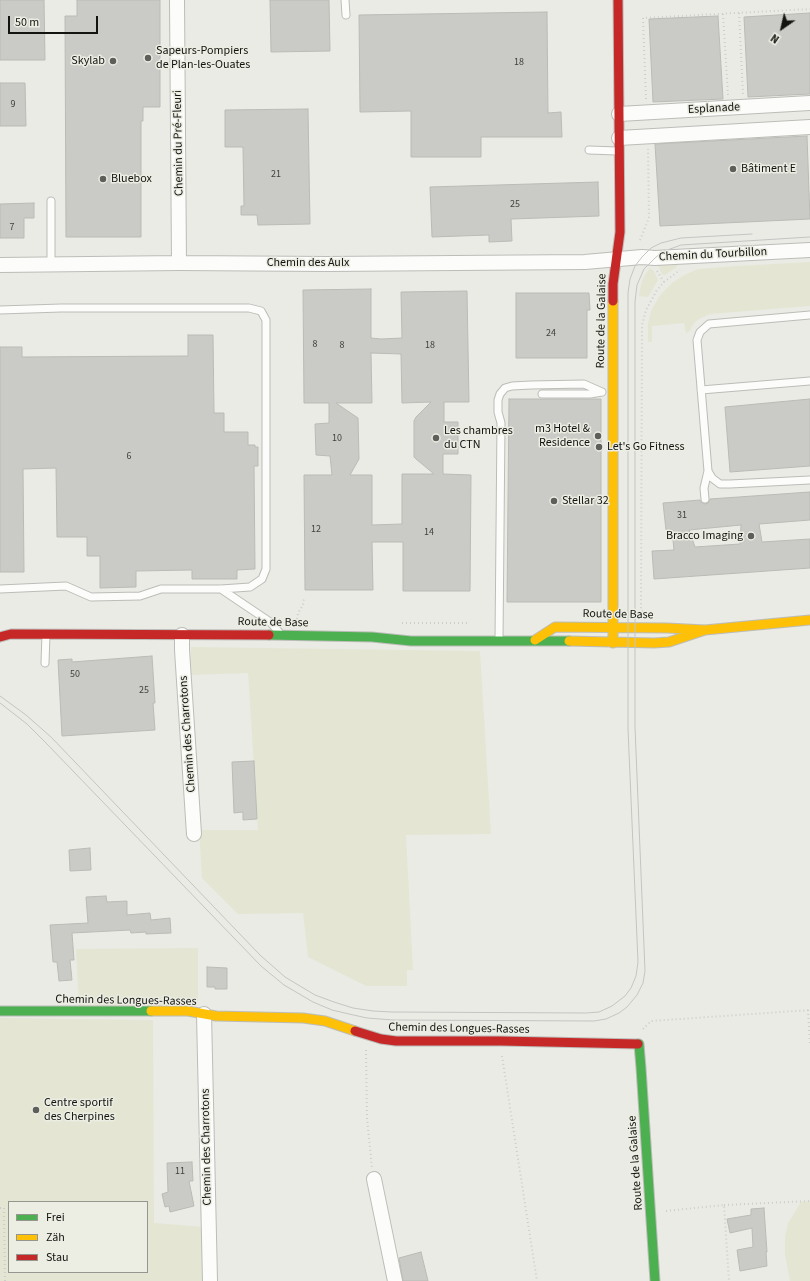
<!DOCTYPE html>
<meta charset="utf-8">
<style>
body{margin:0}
#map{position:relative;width:810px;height:1281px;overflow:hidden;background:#eaebe5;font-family:"Source Sans 3",sans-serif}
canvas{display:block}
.legend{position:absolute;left:8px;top:1201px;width:140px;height:72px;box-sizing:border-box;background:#ecede3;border:1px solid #95968f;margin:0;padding:5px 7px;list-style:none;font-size:12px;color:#131410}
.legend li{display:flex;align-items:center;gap:8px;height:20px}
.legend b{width:20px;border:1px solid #95968f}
.north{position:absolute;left:762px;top:8px;width:40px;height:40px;-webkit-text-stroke:3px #ecede3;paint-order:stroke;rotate:214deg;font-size:11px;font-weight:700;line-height:16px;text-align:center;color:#131410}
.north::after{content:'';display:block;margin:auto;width:14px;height:18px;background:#131410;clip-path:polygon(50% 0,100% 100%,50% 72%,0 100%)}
.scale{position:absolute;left:8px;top:16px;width:90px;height:18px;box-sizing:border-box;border:2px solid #131410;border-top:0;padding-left:5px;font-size:12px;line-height:14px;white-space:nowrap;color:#131410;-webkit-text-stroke:3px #ecede3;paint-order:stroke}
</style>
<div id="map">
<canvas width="810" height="1281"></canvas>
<ul class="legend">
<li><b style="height:5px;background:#4caf50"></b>Frei</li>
<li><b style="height:5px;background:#ffc107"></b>Zäh</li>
<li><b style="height:5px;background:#c62828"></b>Stau</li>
</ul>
<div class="north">N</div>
<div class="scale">50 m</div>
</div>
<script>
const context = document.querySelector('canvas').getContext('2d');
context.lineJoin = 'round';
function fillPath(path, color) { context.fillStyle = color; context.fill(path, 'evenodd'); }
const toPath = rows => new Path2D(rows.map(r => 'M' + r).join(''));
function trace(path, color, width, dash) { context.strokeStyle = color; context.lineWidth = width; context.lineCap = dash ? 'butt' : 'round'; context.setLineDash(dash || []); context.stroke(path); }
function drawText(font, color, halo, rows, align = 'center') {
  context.font = font + ' "Source Sans 3",sans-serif'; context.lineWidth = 3; context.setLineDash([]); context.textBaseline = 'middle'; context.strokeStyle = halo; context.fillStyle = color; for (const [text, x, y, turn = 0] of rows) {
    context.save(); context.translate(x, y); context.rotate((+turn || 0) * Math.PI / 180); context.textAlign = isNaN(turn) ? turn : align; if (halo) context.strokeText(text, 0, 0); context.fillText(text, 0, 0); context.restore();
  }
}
fillPath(toPath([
 [677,260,677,267,665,275,662,274,656,262],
 [810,262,810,306,710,314,699,319,694,323,689,332,686,333,684,323,652,326,652,342,648,342,648,324,651,311,660,295,672,283,684,275,698,269,737,266],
 [650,268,654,271,658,280,648,297,639,296,641,285,644,276],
 [191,647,480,651,491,834,406,835,413,970,407,970,407,986,366,986,308,957,303,913,238,914,202,878,199,830,258,830,248,673,191,675],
 [198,948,198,1001,194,1005,79,1006,76,949],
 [0,1018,153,1020,154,1223,205,1227,206,1281,0,1281],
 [9,1202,147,1202,147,1272,9,1272],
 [810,1201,810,1281,790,1281,785,1255,785,1237,788,1223,801,1202]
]), '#e4e6d3');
const building = toPath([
 [0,0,44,0,45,60,0,60,0,0],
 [77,0,160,0,160,107,143,107,143,121,141,121,141,237,66,237,65,16,77,16,77,0],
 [270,0,329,0,330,51,271,52,270,0],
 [547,12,548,113,561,112,562,137,481,137,481,157,411,157,411,111,360,112,359,15,547,12],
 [810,13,810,94,748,97,744,17,810,13],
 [718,16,723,99,653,102,649,19,718,16],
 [0,83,25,83,26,126,0,126,0,83],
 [308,109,310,224,258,225,257,215,241,215,241,206,244,206,243,147,225,147,225,110,308,109],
 [807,136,810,219,660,226,655,144,807,136],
 [598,182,599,216,511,219,512,241,489,242,489,235,432,237,430,187,598,182],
 [34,203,34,218,24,218,24,238,0,238,0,204,34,203],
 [371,289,371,338,381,339,402,338,401,292,467,291,469,402,444,402,444,422,458,422,458,454,443,454,443,474,471,475,470,591,403,591,403,542,372,542,373,590,305,590,304,475,332,475,330,456,316,455,315,424,329,423,329,403,304,403,303,290,371,289],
 [371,353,401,354,402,403,431,402,416,417,414,421,414,457,416,459,434,474,402,474,402,524,372,525,372,475,350,475,359,459,358,418,336,403,372,403,371,353],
 [516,293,589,293,590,310,587,310,587,358,516,358,516,293],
 [188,335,213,335,214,413,224,413,224,432,248,432,248,445,255,445,255,447,258,447,258,466,254,466,255,569,237,570,237,579,192,579,192,570,136,571,136,587,100,588,100,556,87,556,87,537,57,537,56,468,23,469,24,572,0,572,0,347,22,347,22,357,188,356,188,335],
 [509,399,601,399,601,602,507,602,509,399],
 [810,399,810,466,730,472,725,407,810,399],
 [810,492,810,520,759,524,762,542,810,539,810,568,654,579,652,551,674,550,672,530,666,530,663,503,700,500,701,502,705,504,708,503,710,499,810,492],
 [741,525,740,544,695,547,689,530,741,525],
 [152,656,155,703,153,703,155,730,62,736,58,660,72,659,72,662,152,656],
 [254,761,257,819,243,820,243,812,234,813,232,762,254,761],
 [90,848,91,870,70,871,69,850,90,848],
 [106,896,107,902,127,901,127,915,150,913,151,920,170,918,171,933,146,934,146,932,131,933,130,930,72,933,74,960,70,960,72,980,59,981,57,962,53,962,50,925,88,923,86,897,106,896],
 [207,967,227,968,227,989,215,989,215,987,207,987,207,967],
 [192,1162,193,1181,189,1181,194,1206,170,1212,169,1206,165,1207,162,1194,168,1192,167,1163,192,1162],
 [764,1208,767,1252,766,1252,767,1266,740,1271,737,1250,753,1247,752,1228,730,1233,727,1219,751,1215,751,1209,764,1208],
 [421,1252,428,1281,403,1281,399,1258,421,1252]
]);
fillPath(building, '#cacbc6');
trace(building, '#babbb6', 1);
const lane = toPath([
 [345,0,346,15],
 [589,150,617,151],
 [51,201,51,265],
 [0,310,61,308,249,308,261,311,266,320,266,569,262,579,250,587,221,589,161,589,140,596,91,597,66,586,0,589],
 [810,315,709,324,700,332,697,340,708,471,712,478,720,484,730,484,810,480],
 [701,390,810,381],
 [542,394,590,394,602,392],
 [705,499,704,488,708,471],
 [221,589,270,622,279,632],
 [499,640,501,423,498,412,498,400,500,394,505,388,512,386,531,385,584,384,602,392],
 [45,663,46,634]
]);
const street = toPath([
 [177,0,179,263],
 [619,114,810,103],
 [619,138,810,127],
 [0,265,179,263,327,264,585,262,642,257,655,258,810,250],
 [182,635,182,650,194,834],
 [204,1014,210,1281],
 [374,1179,395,1281]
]);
const fast = toPath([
 [269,635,372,637,411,641,569,641],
 [0,1011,151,1011],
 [638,1044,639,1044,641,1068,655,1281]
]);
const slow = toPath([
 [613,301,613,643],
 [535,640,555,627,667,628,705,630,810,620],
 [569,641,654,643,669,642,705,630],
 [151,1011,188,1011,216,1016,303,1018,325,1021,355,1031]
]);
const jam = toPath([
 [613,301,613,284,620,232,618,0],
 [0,637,11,634,269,635],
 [355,1031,381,1039,396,1041,501,1041,638,1044]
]);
trace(lane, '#bcbcb8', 9);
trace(street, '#bcbcb8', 16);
trace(fast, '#bcbcb8', 11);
trace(slow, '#bcbcb8', 11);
trace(jam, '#bcbcb8', 11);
trace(toPath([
 [739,13,743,94],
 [723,14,728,95],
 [646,99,643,18,810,9],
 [640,240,649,218,648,149],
 [657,271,664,282],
 [643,611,641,610,642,325,646,310,657,290,664,282,680,270],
 [297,619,298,613,303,605,304,597],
 [402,623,470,623],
 [808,1010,810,1044],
 [643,1029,651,1021,810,1010],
 [366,1050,367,1118,372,1168],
 [502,1056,537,1281],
 [724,1205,810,1201],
 [0,1208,4,1208,5,1281],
 [666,1211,724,1205,729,1281]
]), '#cdcdcc', 2, [1, 3]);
trace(lane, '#fcfcfb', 7);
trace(street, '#fcfcfb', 14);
trace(fast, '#4caf50', 9);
trace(slow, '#ffc107', 9);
trace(jam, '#c62828', 9);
trace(toPath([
 [0,696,26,715,51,737,260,955,285,977,315,995,334,1002,353,1008,373,1011,392,1012,586,1013,599,1012,612,1006,625,996,631,988,636,976,638,962,628,729,628,293,630,279,635,266,642,257,651,248,661,243,681,238,752,234],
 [0,703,27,724,46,743,261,966,284,985,313,1002,332,1010,349,1014,367,1018,393,1020,594,1021,606,1019,619,1013,627,1007,637,995,643,983,645,971,635,727,635,302,637,285,644,269,655,258,662,252,681,245,810,237]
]), '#c4c4c3', 1);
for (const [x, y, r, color] of [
 [148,58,4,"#5e5f5b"],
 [113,61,4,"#5e5f5b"],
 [733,169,4,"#5e5f5b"],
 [103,179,4,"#5e5f5b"],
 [598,436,4,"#5e5f5b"],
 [436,438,4,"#5e5f5b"],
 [599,447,4,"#5e5f5b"],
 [554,501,4,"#5e5f5b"],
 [751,536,4,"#5e5f5b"],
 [36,1110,4,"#5e5f5b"]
]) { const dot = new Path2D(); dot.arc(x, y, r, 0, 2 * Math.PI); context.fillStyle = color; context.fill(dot); trace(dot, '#ecede3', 1.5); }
drawText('10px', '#41423e', null, [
 ["18",519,63],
 ["9",13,105],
 ["21",276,175],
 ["25",515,205],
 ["7",12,228],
 ["24",551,334],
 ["8",315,345],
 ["8",342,346],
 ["18",430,346],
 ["10",337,439],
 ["6",129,457],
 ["31",682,516],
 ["12",316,530],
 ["14",429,533],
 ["50",75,675],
 ["25",144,691],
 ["11",180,1172]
]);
drawText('12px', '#131410', '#ecede3', [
 ["Sapeurs-Pompiers",156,51],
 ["de Plan-les-Ouates",156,65],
 ["Skylab",105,61,"right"],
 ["Bâtiment E",741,169],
 ["Bluebox",111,179],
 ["m3 Hotel &",590,429,"right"],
 ["Residence",590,443,"right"],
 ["Les chambres",444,431],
 ["du CTN",444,445],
 ["Let's Go Fitness",607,447],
 ["Stellar 32",562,501],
 ["Bracco Imaging",743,536,"right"],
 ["Centre sportif",44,1103],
 ["des Cherpines",44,1117]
], 'left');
drawText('12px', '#131410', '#ecede3', [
 ["Esplanade",714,109,-3],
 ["Chemin du Pré-Fleuri",179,143,-91],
 ["Chemin du Tourbillon",713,255,-3],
 ["Chemin des Aulx",308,263],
 ["Route de la Galaise",602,321,-89],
 ["Route de Base",618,615,1],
 ["Route de Base",273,623,1],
 ["Chemin des Charrotons",188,734,-94],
 ["Chemin des Longues-Rasses",126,1001,1],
 ["Chemin des Longues-Rasses",459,1029,1],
 ["Chemin des Charrotons",207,1147,-91],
 ["Route de la Galaise",636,1163,-94]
]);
</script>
